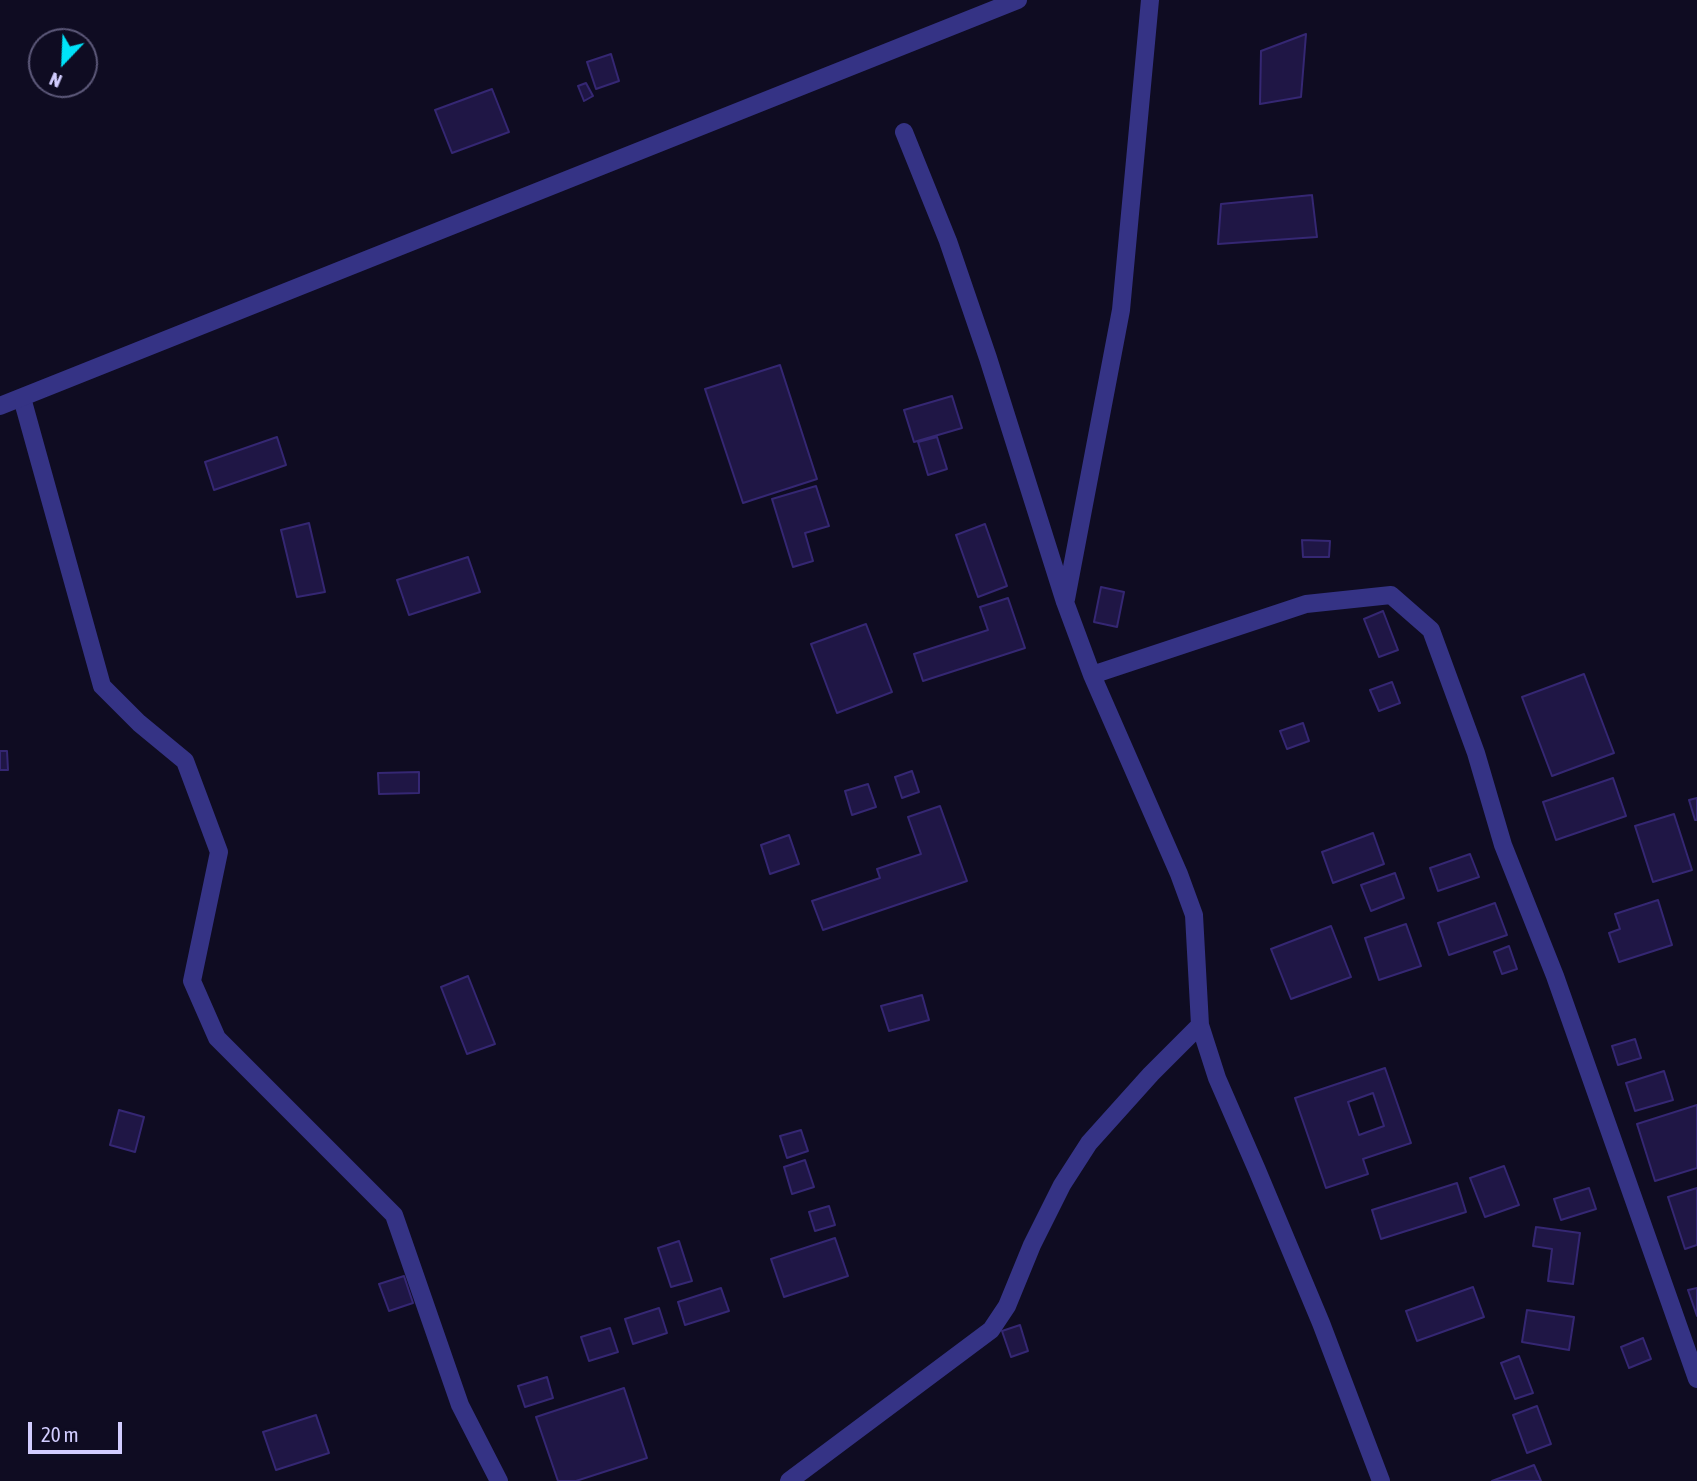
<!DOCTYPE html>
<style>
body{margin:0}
#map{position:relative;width:1697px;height:1481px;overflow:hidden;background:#0f0c22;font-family:"Asap Condensed",sans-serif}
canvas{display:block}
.north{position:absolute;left:28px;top:28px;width:70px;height:70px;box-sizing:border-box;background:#0f0c22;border:2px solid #5d597a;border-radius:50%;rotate:203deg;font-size:19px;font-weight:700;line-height:28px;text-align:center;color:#d2cdff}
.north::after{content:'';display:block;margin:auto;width:24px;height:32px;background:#00e2f8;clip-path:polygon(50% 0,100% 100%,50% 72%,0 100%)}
.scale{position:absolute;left:28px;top:1422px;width:94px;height:32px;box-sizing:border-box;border:4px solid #d2cdff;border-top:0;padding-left:9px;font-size:21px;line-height:24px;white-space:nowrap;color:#d2cdff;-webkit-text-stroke:5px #0f0c22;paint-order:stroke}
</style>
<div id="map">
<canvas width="1697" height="1481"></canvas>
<div class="north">N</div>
<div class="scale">20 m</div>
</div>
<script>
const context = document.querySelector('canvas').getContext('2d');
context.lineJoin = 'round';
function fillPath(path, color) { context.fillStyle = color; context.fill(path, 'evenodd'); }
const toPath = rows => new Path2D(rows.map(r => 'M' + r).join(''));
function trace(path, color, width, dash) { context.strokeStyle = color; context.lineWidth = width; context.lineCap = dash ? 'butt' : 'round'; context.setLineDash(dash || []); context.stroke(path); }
const building = toPath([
 [1306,34,1301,97,1260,104,1261,51,1306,34],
 [611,54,619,81,596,89,587,62,611,54],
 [586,83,593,96,584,101,578,86,586,83],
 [492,89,509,132,452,153,435,110,492,89],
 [1312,195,1317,237,1218,244,1221,204,1312,195],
 [780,365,817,479,743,503,705,389,780,365],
 [952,396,962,428,914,442,904,410,952,396],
 [277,437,286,465,214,490,205,462,277,437],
 [937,437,947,469,928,475,918,442,937,437],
 [816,486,829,526,805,533,813,561,793,567,772,499,816,486],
 [309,523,325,592,297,597,281,530,309,523],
 [985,524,1007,586,978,597,956,535,985,524],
 [1302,540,1330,541,1329,557,1303,557,1302,540],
 [468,557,480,592,409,615,397,580,468,557],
 [1101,587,1124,592,1117,627,1094,622,1101,587],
 [1008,598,1025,648,923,681,914,654,988,630,980,607,1008,598],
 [1383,611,1398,650,1379,657,1364,619,1383,611],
 [866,624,892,692,837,713,811,644,866,624],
 [1584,674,1614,753,1552,776,1522,697,1584,674],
 [1392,682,1400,703,1379,711,1370,690,1392,682],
 [1303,723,1309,741,1287,749,1280,731,1303,723],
 [0,751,7,751,8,770,0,770,0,751],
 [912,771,919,792,902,798,895,777,912,771],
 [419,772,419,793,379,794,378,773,419,772],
 [1613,778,1626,816,1556,840,1543,802,1613,778],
 [868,784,876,807,852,815,845,791,868,784],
 [1697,798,1697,820,1695,820,1689,800,1697,798],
 [940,806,967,881,823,930,812,901,880,878,877,869,921,854,908,817,940,806],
 [1674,814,1692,870,1653,882,1635,826,1674,814],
 [1373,833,1384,864,1333,883,1322,852,1373,833],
 [789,835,799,864,770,874,761,845,789,835],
 [1470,854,1479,877,1438,891,1430,868,1470,854],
 [1395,873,1404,898,1371,911,1361,885,1395,873],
 [1658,900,1672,945,1619,962,1609,933,1620,929,1615,914,1658,900],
 [1495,903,1507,935,1449,955,1438,923,1495,903],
 [1406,924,1421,966,1379,980,1365,938,1406,924],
 [1331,926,1351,977,1291,999,1271,949,1331,926],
 [1509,946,1517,969,1502,974,1494,952,1509,946],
 [468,976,495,1044,467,1054,441,987,468,976],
 [922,995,929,1020,889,1031,881,1006,922,995],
 [1635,1039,1641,1058,1618,1065,1612,1046,1635,1039],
 [1385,1068,1411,1143,1363,1159,1368,1174,1326,1188,1295,1098,1385,1068],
 [1373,1093,1384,1126,1359,1135,1348,1102,1373,1093],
 [1664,1071,1673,1100,1635,1111,1626,1083,1664,1071],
 [1697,1105,1697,1168,1655,1181,1637,1124,1697,1105],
 [119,1110,144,1117,135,1152,110,1145,119,1110],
 [801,1130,808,1151,787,1158,780,1136,801,1130],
 [805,1160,814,1187,792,1194,784,1167,805,1160],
 [1504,1166,1519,1205,1485,1217,1470,1178,1504,1166],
 [1457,1183,1466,1212,1381,1239,1372,1210,1457,1183],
 [1589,1188,1596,1209,1561,1220,1554,1199,1589,1188],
 [1697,1188,1697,1245,1685,1249,1668,1197,1697,1188],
 [829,1206,835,1225,815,1231,809,1212,829,1206],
 [1536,1227,1580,1233,1573,1284,1548,1281,1552,1249,1533,1246,1536,1227],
 [835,1238,848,1276,784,1297,771,1259,835,1238],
 [679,1241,692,1281,671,1287,658,1248,679,1241],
 [404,1276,413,1303,389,1311,379,1284,404,1276],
 [1473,1287,1484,1317,1417,1341,1406,1311,1473,1287],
 [721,1288,729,1311,685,1325,678,1302,721,1288],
 [1697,1288,1697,1316,1688,1290,1697,1288],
 [659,1308,667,1333,633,1344,625,1319,659,1308],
 [1527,1310,1574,1317,1569,1350,1522,1342,1527,1310],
 [1020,1325,1028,1351,1011,1357,1002,1331,1020,1325],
 [610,1328,618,1352,589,1361,581,1337,610,1328],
 [1643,1338,1651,1359,1629,1368,1621,1347,1643,1338],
 [1519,1356,1533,1393,1515,1399,1501,1363,1519,1356],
 [547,1377,553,1398,525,1407,518,1386,547,1377],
 [624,1388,647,1458,576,1481,558,1481,536,1417,624,1388],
 [1537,1406,1551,1444,1527,1453,1513,1415,1537,1406],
 [316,1415,329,1453,276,1470,263,1432,316,1415],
 [1534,1465,1541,1481,1492,1481,1534,1465]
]);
fillPath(building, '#1f1645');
trace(building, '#352773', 2);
trace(toPath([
 [904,132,948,241,988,358,1065,602,1092,675,1179,874,1194,915,1200,1025,1217,1078,1257,1170,1321,1323,1381,1481],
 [22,398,102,686,139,723,185,761,219,852,192,981,217,1038,394,1215,460,1405,499,1481],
 [1066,599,1121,310,1150,0],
 [1092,675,1306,604,1391,595,1431,630,1476,753,1503,845,1555,976,1697,1379],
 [789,1481,991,1330,1007,1306,1032,1245,1062,1185,1089,1143,1151,1074,1200,1025]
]), '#353385', 18);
trace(toPath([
 [0,406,1018,0]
]), '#353385', 18);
</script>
